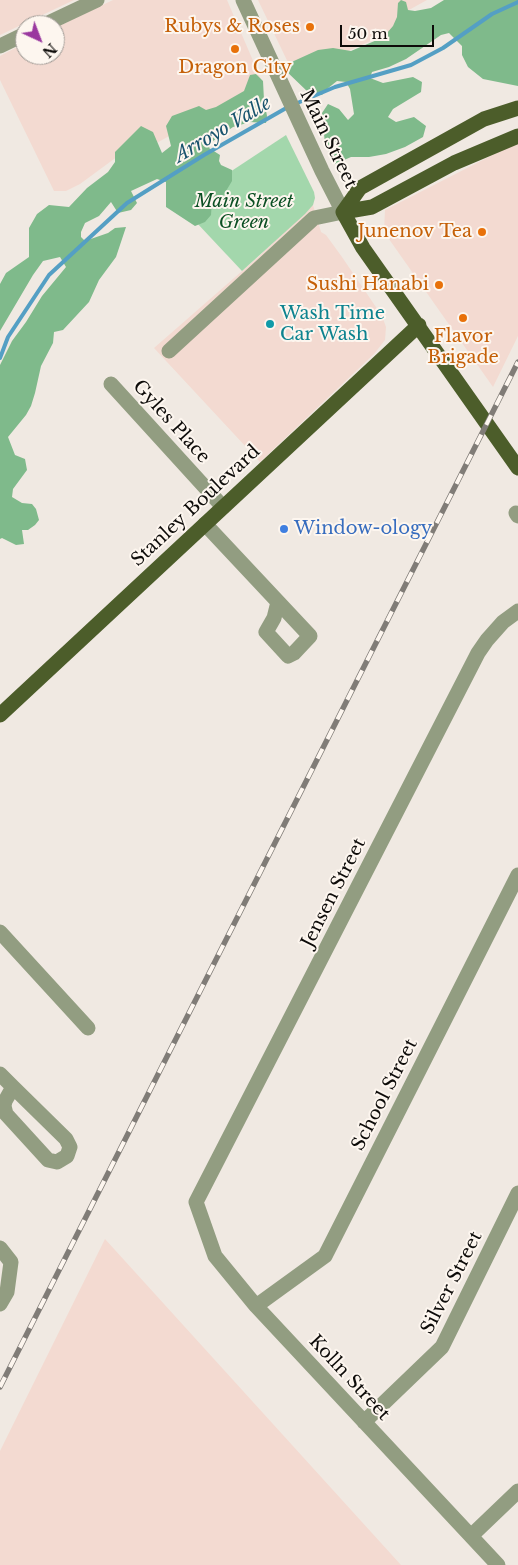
<!DOCTYPE html>
<style>
body{margin:0}
#map{position:relative;width:518px;height:1565px;overflow:hidden;background:#f0e9e2;font-family:"Libre Baskerville",serif}
canvas{display:block}
.north{position:absolute;left:15px;top:15px;width:50px;height:50px;box-sizing:border-box;background:#fdf6ef;border:1px solid #9d9893;border-radius:50%;rotate:137deg;font-size:14px;font-weight:700;line-height:20px;text-align:center;color:#0d0b09}
.north::after{content:'';display:block;margin:auto;width:18px;height:22px;background:#9a389f;clip-path:polygon(50% 0,100% 100%,50% 72%,0 100%)}
.scale{position:absolute;left:340px;top:25px;width:94px;height:22px;box-sizing:border-box;border:2px solid #0d0b09;border-top:0;padding-left:6px;font-size:15px;line-height:18px;white-space:nowrap;color:#0d0b09;-webkit-text-stroke:4px #fdf6ef;paint-order:stroke}
</style>
<div id="map">
<canvas width="518" height="1565"></canvas>
<div class="north">N</div>
<div class="scale">50 m</div>
</div>
<script>
const context = document.querySelector('canvas').getContext('2d');
context.lineJoin = 'round';
function fillPath(path, color) { context.fillStyle = color; context.fill(path, 'evenodd'); }
const toPath = rows => new Path2D(rows.map(r => 'M' + r).join(''));
function trace(path, color, width, dash) { context.strokeStyle = color; context.lineWidth = width; context.lineCap = dash ? 'butt' : 'round'; context.setLineDash(dash || []); context.stroke(path); }
function drawText(font, color, halo, rows, align = 'center') {
  context.font = font + ' "Libre Baskerville",serif'; context.lineWidth = 4; context.setLineDash([]); context.textBaseline = 'middle'; context.strokeStyle = halo; context.fillStyle = color; for (const [text, x, y, turn = 0] of rows) {
    context.save(); context.translate(x, y); context.rotate((+turn || 0) * Math.PI / 180); context.textAlign = isNaN(turn) ? turn : align; if (halo) context.strokeText(text, 0, 0); context.fillText(text, 0, 0); context.restore();
  }
}
fillPath(toPath([
 [0,0,74,0,0,35],
 [113,0,227,0,263,84,144,150,129,148,80,184,66,191,54,191,0,80,0,56,25,43,25,55,55,55,55,28],
 [258,0,427,0,398,16,402,27,294,75],
 [518,142,518,336,493,387,384,232,385,210],
 [313,205,321,232,326,235,342,257,382,316,386,327,385,340,374,354,260,462,154,348,257,258],
 [105,1239,401,1565,0,1565,0,1451]
]), '#f3dad1');
fillPath(toPath([
 [286,135,314,192,315,198,313,205,305,214,242,271,180,205]
]), '#a3d7ac');
fillPath(toPath([
 [401,0,406,2,408,10,415,11,431,8,444,0,518,0,518,86,483,79,468,67,462,55,462,46,449,33,441,35,406,59,389,67,372,72,370,78,383,83,413,77,422,82,421,92,393,109,388,117,396,122,414,117,426,126,423,137,405,147,386,154,369,157,351,157,335,164,325,144,322,113,328,104,339,109,348,120,354,114,350,89,346,82,337,81,327,89,322,95,309,93,284,69,285,65,318,50,333,48,351,51,377,40,387,33,393,26,397,17,398,3],
 [256,74,263,81,264,100,267,116,266,123,250,122,233,127,213,141,209,148,220,155,219,161,221,165,232,170,232,181,223,196,212,200,211,215,205,222,195,226,166,207,166,182,157,179,131,191,137,203,131,210,118,213,111,202,99,216,85,223,81,232,81,237,85,241,108,233,115,228,126,227,116,257,99,280,89,302,63,330,54,332,53,343,41,366,35,393,31,406,26,415,8,437,15,455,25,459,27,470,13,489,12,497,22,503,32,504,36,509,39,520,35,525,28,530,22,530,24,544,16,545,2,538,0,539,0,365,12,341,26,322,42,296,66,267,60,257,43,261,33,275,0,331,0,284,6,273,29,257,29,228,37,214,49,205,69,207,87,188,108,172,115,162,115,152,141,126,153,132,162,153,171,146,166,126,172,116,199,106,206,110,216,107,244,91,250,75]
]), '#7fba8b');
trace(toPath([
 [295,104,335,87,411,65,443,48,492,14,518,2],
 [0,358,8,337,49,275,127,203,204,155,288,107]
]), '#549fc4', 4);
trace(toPath([
 [44,25,97,0],
 [0,46,25,34],
 [169,351,314,218,343,212,322,171,243,0],
 [111,384,223,507],
 [516,513,518,516],
 [205,524,310,636,294,653,288,656,266,632,274,618,278,602],
 [0,932,88,1028],
 [0,1074,13,1087,66,1139,70,1147,67,1156,57,1162,48,1160,6,1114,4,1106,5,1101,13,1087],
 [0,1248,11,1262,7,1292,0,1304],
 [256,1306,325,1256,518,875],
 [364,1422,442,1347,518,1193],
 [471,1536,518,1491],
 [498,1565,256,1306,215,1256,196,1202,478,653,487,640,503,622,518,611]
]), '#929d81', 15);
trace(toPath([
 [343,212,363,248,518,468],
 [343,212,360,188,484,119,518,108],
 [343,212,372,207,454,163,518,136],
 [0,715,419,325]
]), '#4c5d2a', 15);
const rail = toPath([
 [0,1387,518,362]
]);
trace(rail, '#807c77', 5.5);
trace(rail, '#fdf6ef', 4, [11]);
for (const [x, y, r, color] of [
 [310,27,5,"#e8710a"],
 [235,49,5,"#e8710a"],
 [482,232,5,"#e8710a"],
 [439,285,5,"#e8710a"],
 [463,318,5,"#e8710a"],
 [270,324,5,"#0f9aa8"],
 [284,529,5,"#3f7fe0"]
]) { const dot = new Path2D(); dot.arc(x, y, r, 0, 2 * Math.PI); context.fillStyle = color; context.fill(dot); trace(dot, '#fdf6ef', 2); }
drawText('18px', '#c56008', '#fdf6ef', [
 ["Rubys & Roses",300,27],
 ["Dragon City",235,68,"center"],
 ["Junenov Tea",472,232],
 ["Sushi Hanabi",429,285],
 ["Flavor",463,337,"center"],
 ["Brigade",463,358,"center"]
], 'right');
drawText('18px', '#0d0b09', '#fdf6ef', [
 ["Main Street",328,139,64],
 ["Gyles Place",171,422,48],
 ["Stanley Boulevard",196,506,-43],
 ["Jensen Street",334,893,-63],
 ["School Street",385,1095,-63],
 ["Silver Street",452,1283,-63],
 ["Kolln Street",349,1378,47]
]);
drawText('italic 18px', '#0b4f23', '#fdf6ef', [
 ["Main Street",244,202],
 ["Green",244,223]
]);
drawText('18px', '#0d838f', '#fdf6ef', [
 ["Wash Time",280,314],
 ["Car Wash",280,335]
], 'left');
drawText('18px', '#366cbe', '#fdf6ef', [
 ["Window-ology",294,529]
], 'left');
drawText('italic 19px', '#18536d', '#fdf6ef', [
 ["Arroyo Valle",223,130,-31]
]);
</script>
